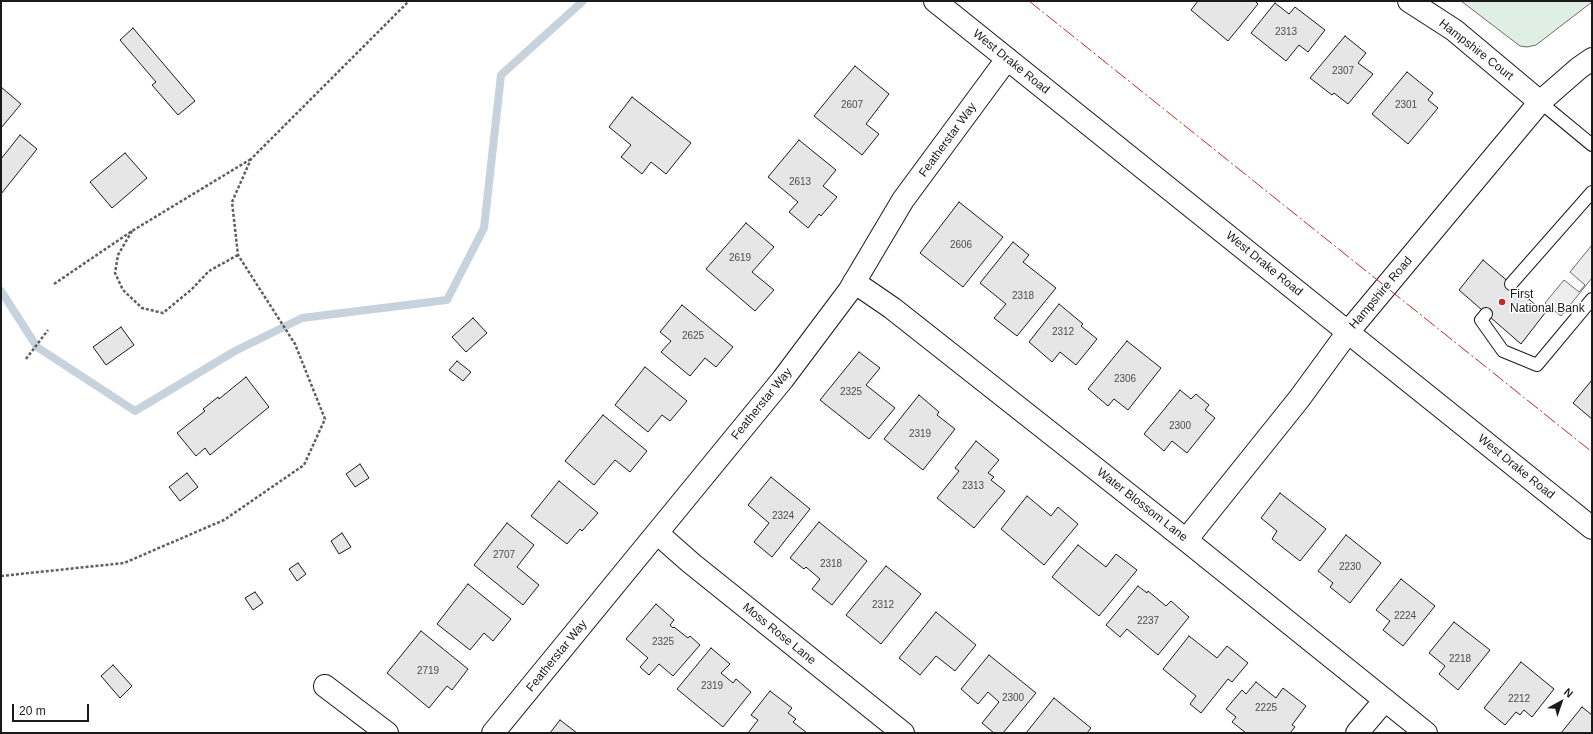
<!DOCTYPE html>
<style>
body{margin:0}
#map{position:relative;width:1593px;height:734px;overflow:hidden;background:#fff;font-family:Helvetica,sans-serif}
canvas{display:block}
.frame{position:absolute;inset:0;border:2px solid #1a1a1a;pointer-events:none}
.north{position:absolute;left:1541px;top:682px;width:40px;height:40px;-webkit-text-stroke:3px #fff;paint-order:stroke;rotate:40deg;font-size:11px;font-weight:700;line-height:16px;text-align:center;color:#1a1a1a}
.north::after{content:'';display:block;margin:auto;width:14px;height:18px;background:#1a1a1a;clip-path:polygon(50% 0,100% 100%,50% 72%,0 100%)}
.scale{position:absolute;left:12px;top:704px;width:77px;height:18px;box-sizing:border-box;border:2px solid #1a1a1a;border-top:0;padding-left:5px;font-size:12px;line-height:14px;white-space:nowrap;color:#1a1a1a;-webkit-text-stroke:3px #fff;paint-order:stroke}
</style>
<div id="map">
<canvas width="1593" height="734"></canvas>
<div class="frame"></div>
<div class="north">N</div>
<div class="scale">20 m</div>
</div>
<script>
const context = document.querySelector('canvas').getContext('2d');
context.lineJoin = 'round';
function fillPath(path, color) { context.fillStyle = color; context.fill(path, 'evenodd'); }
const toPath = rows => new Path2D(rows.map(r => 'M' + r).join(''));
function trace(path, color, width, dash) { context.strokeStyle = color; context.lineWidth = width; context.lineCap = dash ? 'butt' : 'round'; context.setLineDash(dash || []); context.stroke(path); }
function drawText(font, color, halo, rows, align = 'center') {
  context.font = font + ' Helvetica,sans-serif'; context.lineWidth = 3; context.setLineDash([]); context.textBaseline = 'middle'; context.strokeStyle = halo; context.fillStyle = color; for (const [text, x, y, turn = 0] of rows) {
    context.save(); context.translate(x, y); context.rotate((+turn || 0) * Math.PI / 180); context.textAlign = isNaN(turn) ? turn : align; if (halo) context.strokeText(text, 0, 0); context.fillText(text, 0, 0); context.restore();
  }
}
const green = toPath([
 [1461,1,1592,1,1592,2,1536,45,1527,47,1520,46,1461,1]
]);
fillPath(green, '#e0efe3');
trace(green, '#6a6a6a', 1);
const parking = toPath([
 [1592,245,1592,278,1561,316,1545,303,1564,280,1579,292,1585,285,1570,272,1592,245]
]);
fillPath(parking, '#ededed');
trace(parking, '#6a6a6a', 1);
trace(toPath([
 [1,291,37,347,135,411,235,351,302,318,447,300,484,228,501,75,583,1]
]), '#c6d2dc', 8);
const building = toPath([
 [1198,1,1255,1,1258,4,1228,41,1191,10,1198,1],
 [1275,3,1289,14,1295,7,1325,30,1308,52,1299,45,1286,61,1251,33,1275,3],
 [133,28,195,101,178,115,152,85,156,82,120,40,133,28],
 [1345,36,1366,53,1358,63,1373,74,1348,104,1334,93,1332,95,1310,78,1345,36],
 [855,66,889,94,866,124,879,134,862,155,814,116,855,66],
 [1407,72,1433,93,1428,100,1438,108,1408,144,1372,114,1407,72],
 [1,87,21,104,1,128,1,87],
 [632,97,691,143,666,174,651,162,642,174,621,157,631,145,609,127,632,97],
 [20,135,37,149,1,194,1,159,20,135],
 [799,140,836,170,823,186,837,197,821,216,819,214,808,228,789,212,798,202,768,177,799,140],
 [125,153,147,178,112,208,90,182,125,153],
 [959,202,1003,237,963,287,920,253,959,202],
 [746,223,774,247,752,272,774,290,755,311,706,269,746,223],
 [1013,242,1029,255,1023,262,1056,288,1017,336,994,318,1006,304,980,283,1013,242],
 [1483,260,1545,313,1521,344,1459,290,1483,260],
 [1059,304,1083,324,1081,326,1097,339,1076,365,1060,352,1052,362,1029,342,1059,304],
 [682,305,733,347,716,367,705,358,690,376,661,352,671,341,660,332,682,305],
 [473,318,487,333,466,352,452,337,473,318],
 [121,327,134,345,106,365,93,347,121,327],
 [1127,341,1161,368,1128,410,1114,399,1108,406,1088,389,1127,341],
 [859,352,880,368,866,385,895,408,869,439,820,400,859,352],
 [457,361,471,372,463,381,449,370,457,361],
 [645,367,687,401,670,421,662,415,648,432,615,405,645,367],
 [246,377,269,407,210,455,205,448,196,456,177,433,205,411,203,409,218,397,219,399,246,377],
 [1592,380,1592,419,1573,403,1592,380],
 [1180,390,1191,399,1196,394,1209,405,1205,410,1215,418,1187,453,1172,441,1164,451,1144,434,1180,390],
 [919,395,939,412,937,415,955,429,923,470,884,439,919,395],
 [603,415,647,451,630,472,615,460,594,485,565,461,603,415],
 [976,441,999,460,988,473,994,477,991,480,1005,491,974,528,937,498,959,471,955,468,976,441],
 [360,464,369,478,355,487,346,474,360,464],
 [187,473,198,487,180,501,169,487,187,473],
 [771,477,810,509,772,557,754,542,769,523,748,505,771,477],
 [559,481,598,513,582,531,580,529,567,544,531,516,559,481],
 [1280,493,1326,529,1300,561,1272,539,1277,531,1261,518,1280,493],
 [1027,496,1051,516,1058,507,1078,524,1044,565,1001,529,1027,496],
 [819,522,867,561,832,605,812,589,820,579,806,567,804,569,790,558,819,522],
 [507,523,534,545,517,567,539,585,523,605,474,565,507,523],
 [342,533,351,547,339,554,331,541,342,533],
 [1346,535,1381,563,1350,603,1330,587,1333,583,1318,571,1346,535],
 [1078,545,1106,567,1116,554,1137,570,1099,616,1052,577,1078,545],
 [298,563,306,574,297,581,289,569,298,563],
 [886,566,921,594,881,644,846,615,886,566],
 [1401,579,1435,606,1403,646,1383,630,1390,621,1376,610,1401,579],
 [468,584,511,619,493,641,484,633,470,650,437,624,468,584],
 [1138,586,1147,593,1148,591,1166,606,1171,601,1189,617,1158,655,1127,629,1120,637,1106,625,1138,586],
 [255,592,263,603,253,610,245,598,255,592],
 [656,604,674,620,670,625,673,628,674,627,688,638,690,636,700,645,673,676,659,664,649,675,640,667,648,658,626,639,656,604],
 [936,612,976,645,955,671,936,656,920,675,899,658,936,612],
 [1454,622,1490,650,1458,690,1439,674,1445,666,1429,653,1454,622],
 [421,631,468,669,452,690,447,686,429,708,387,673,421,631],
 [1189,636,1217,658,1227,646,1248,663,1232,682,1228,679,1201,713,1190,704,1196,696,1163,669,1189,636],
 [711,648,730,664,721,673,733,683,736,679,751,692,723,727,677,689,711,648],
 [989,655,1036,693,1003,733,994,733,982,723,999,702,988,692,978,704,961,689,989,655],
 [1521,662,1554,689,1532,717,1524,710,1520,715,1516,712,1505,725,1484,708,1521,662],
 [113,665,132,686,120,698,101,676,113,665],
 [1256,682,1276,698,1283,688,1306,706,1292,725,1295,727,1290,733,1246,733,1232,722,1236,717,1226,709,1242,690,1246,694,1256,682],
 [770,691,792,708,788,713,796,719,793,722,807,733,748,733,758,720,751,715,770,691],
 [1054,698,1091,728,1087,733,1026,733,1054,698],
 [1582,707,1592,715,1592,733,1561,733,1582,707],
 [560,720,577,733,550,733,560,720]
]);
fillPath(building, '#e6e6e6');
trace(building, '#1a1a1a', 1);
const lane = toPath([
 [1540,102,1592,145],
 [1511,284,1592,192],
 [1486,314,1481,320,1503,351,1537,365,1592,299]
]);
const street = toPath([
 [1409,1,1454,30,1540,102],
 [854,282,892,308,1186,540,1426,733],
 [657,533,691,563,903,733],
 [1186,540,1299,399,1348,332,1540,102,1579,68,1592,59],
 [325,686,387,733],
 [493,733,783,379,849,291,903,200,1007,59],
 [1357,733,1385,700]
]);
const primary = toPath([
 [935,1,1592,528]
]);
trace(lane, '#1a1a1a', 14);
trace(street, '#1a1a1a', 24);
trace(primary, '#1a1a1a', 24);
trace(toPath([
 [132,231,118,255,115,273,123,290,142,308,163,313,192,289,209,271,238,255],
 [54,284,132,231,251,159],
 [26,359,48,330],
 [1,576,124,563,224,520,304,465,325,419,295,344,238,255,232,202,251,159,409,1]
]), '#5f5f5f', 2.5, [3, 2]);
trace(lane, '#fff', 12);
trace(street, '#fff', 22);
trace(primary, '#fff', 22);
trace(toPath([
 [1029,1,1592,452]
]), '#c62828', 1, [14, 3, 2, 3]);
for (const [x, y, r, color] of [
 [1502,302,4,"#c62828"]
]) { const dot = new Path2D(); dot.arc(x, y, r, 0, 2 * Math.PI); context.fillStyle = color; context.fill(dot); trace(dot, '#fff', 1.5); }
drawText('10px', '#4d4d4d', null, [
 ["2313",1286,32],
 ["2307",1343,71],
 ["2607",852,105],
 ["2301",1406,105],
 ["2613",800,182],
 ["2606",961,245],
 ["2619",740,258],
 ["2318",1023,296],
 ["2312",1063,332],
 ["2625",693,336],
 ["2306",1125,379],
 ["2325",851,392],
 ["2300",1180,426],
 ["2319",920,434],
 ["2313",973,486],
 ["2324",783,516],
 ["2707",504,555],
 ["2318",831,564],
 ["2230",1350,567],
 ["2312",883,605],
 ["2224",1405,616],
 ["2237",1148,621],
 ["2325",663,642],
 ["2218",1460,659],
 ["2719",428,671],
 ["2319",712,686],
 ["2300",1013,698],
 ["2212",1519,699],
 ["2225",1266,708]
]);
drawText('12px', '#1a1a1a', '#fff', [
 ["Hampshire Court",1476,50,38],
 ["West Drake Road",1011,62,39],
 ["Featherstar Way",948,140,-54],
 ["West Drake Road",1264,264,39],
 ["Hampshire Road",1381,293,-50],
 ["Featherstar Way",762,404,-51],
 ["West Drake Road",1516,467,39],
 ["Water Blossom Lane",1142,505,38],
 ["Moss Rose Lane",779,634,39],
 ["Featherstar Way",557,656,-51]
]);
drawText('12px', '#1a1a1a', '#fff', [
 ["First",1510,295],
 ["National Bank",1510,309]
], 'left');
</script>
